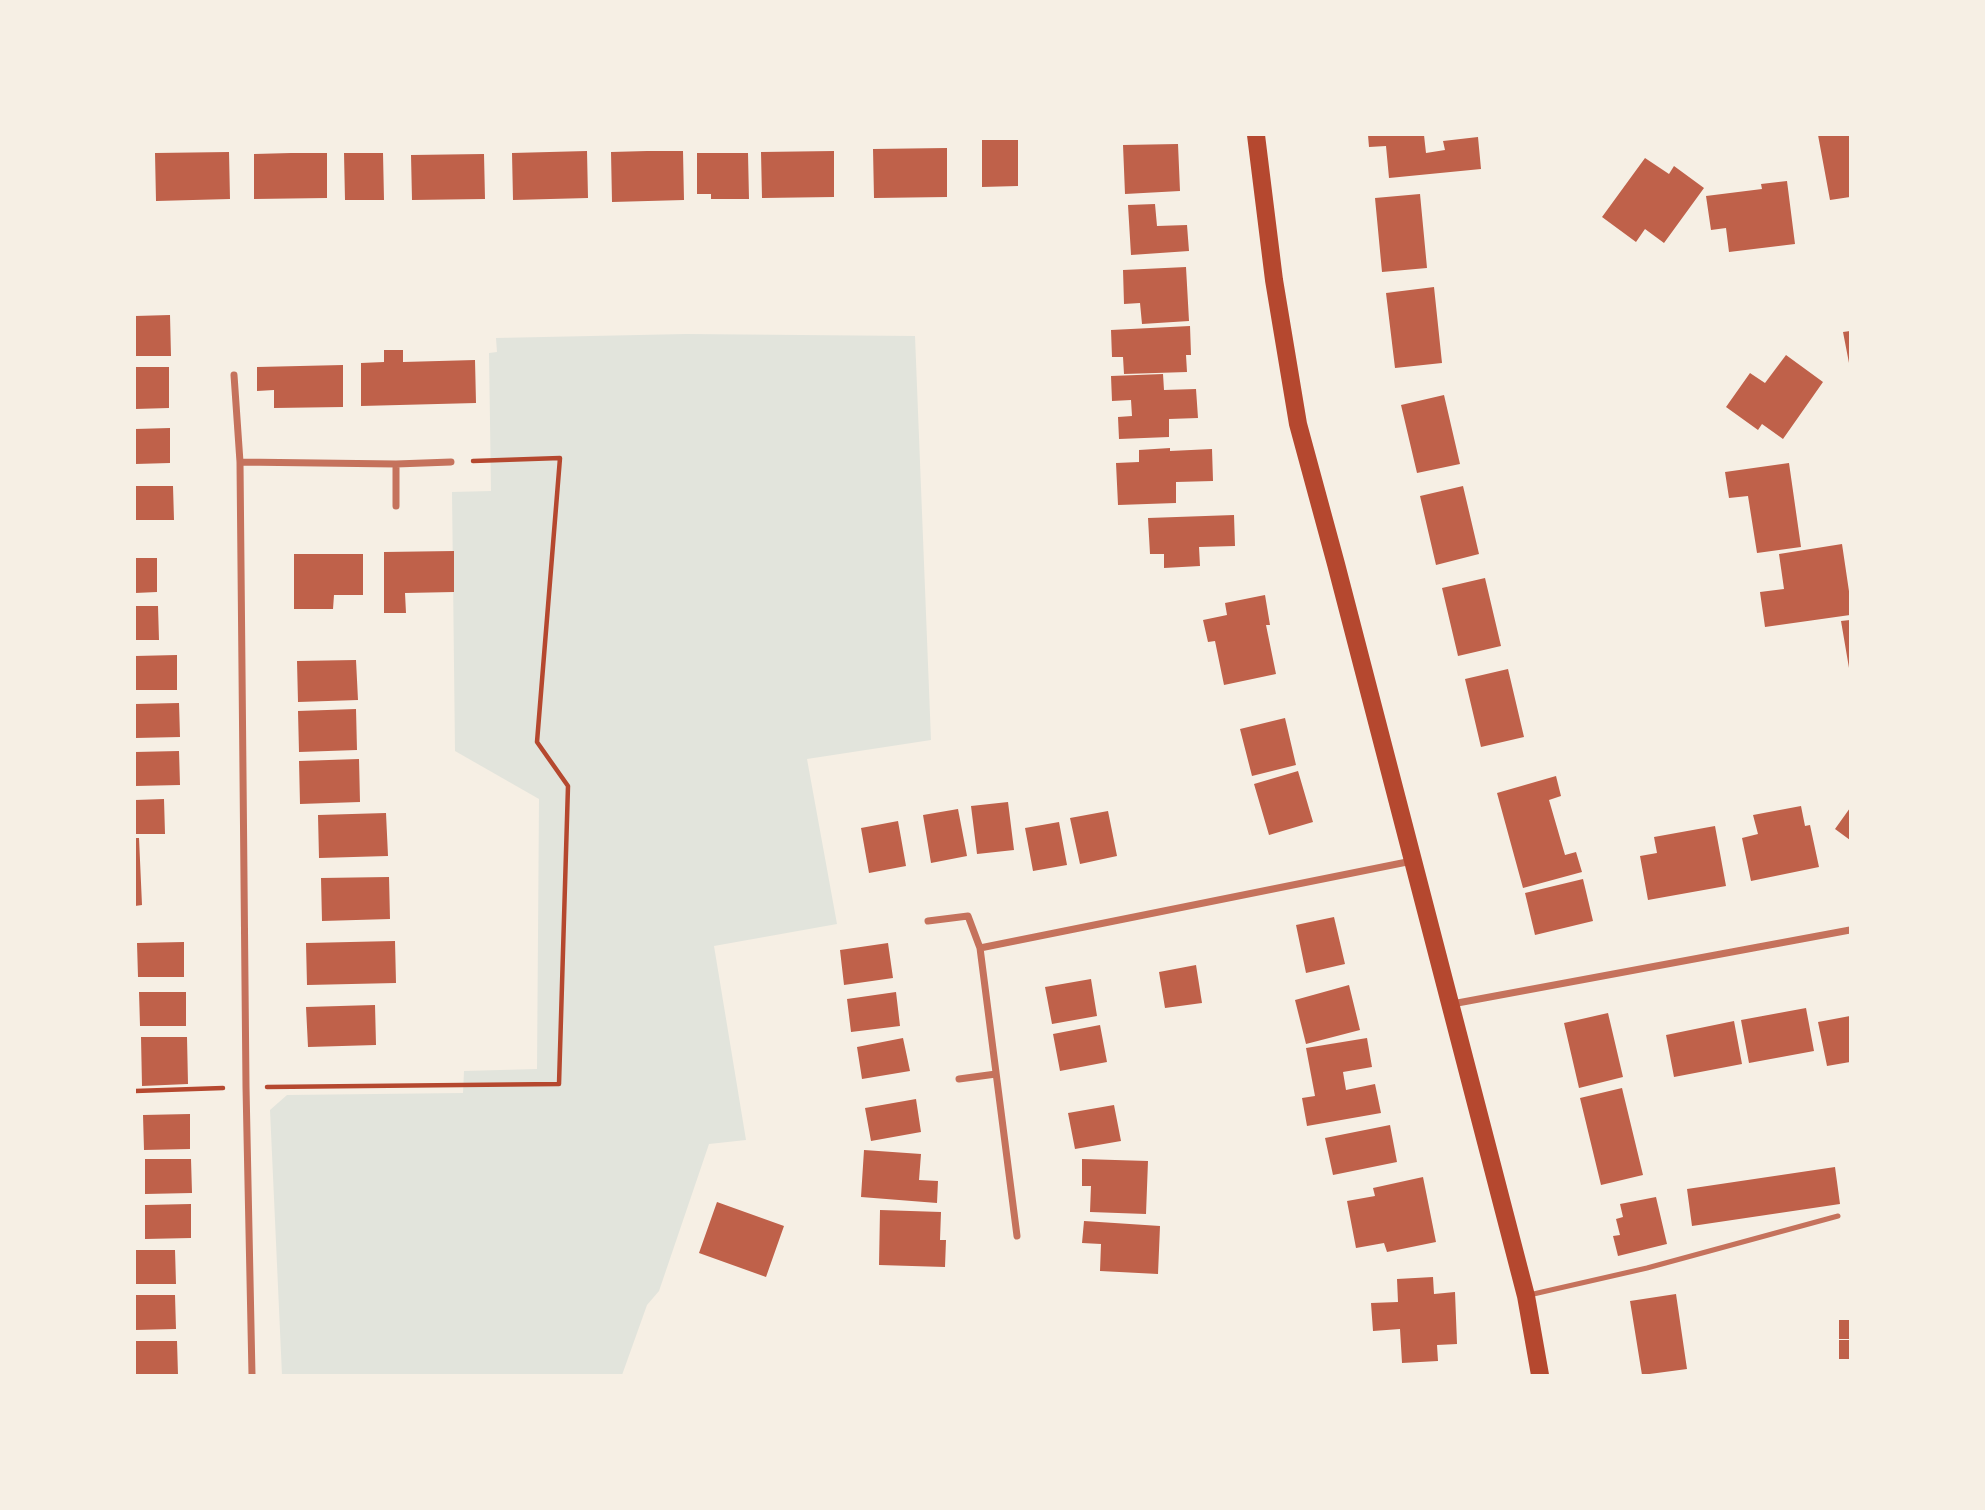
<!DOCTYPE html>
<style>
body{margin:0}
#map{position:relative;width:1985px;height:1510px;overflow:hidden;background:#f6efe4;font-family:"IBM Plex Sans",sans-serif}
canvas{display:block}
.frame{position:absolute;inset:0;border:136px solid #f6efe4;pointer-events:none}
</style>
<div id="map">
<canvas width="1985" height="1510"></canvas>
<div class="frame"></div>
</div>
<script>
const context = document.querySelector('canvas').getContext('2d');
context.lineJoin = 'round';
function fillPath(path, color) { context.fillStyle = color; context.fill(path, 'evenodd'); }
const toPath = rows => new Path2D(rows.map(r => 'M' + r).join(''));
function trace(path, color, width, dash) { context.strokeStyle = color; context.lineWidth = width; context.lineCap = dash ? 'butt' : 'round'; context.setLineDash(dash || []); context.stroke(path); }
fillPath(toPath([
 [686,334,915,336,931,740,807,759,837,924,714,946,746,1140,709,1144,659,1291,647,1305,622,1375,282,1375,270,1110,287,1095,463,1093,464,1071,537,1069,539,799,455,751,452,492,491,491,489,353,497,352,496,338]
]), '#e2e4dc');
fillPath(toPath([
 [1368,135,1424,135,1426,153,1445,150,1443,141,1478,137,1481,169,1389,178,1386,146,1369,147],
 [1818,135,1850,135,1850,197,1830,200],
 [982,140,1018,140,1018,186,982,187],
 [1178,144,1180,191,1125,194,1123,145],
 [947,148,947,197,874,198,873,149],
 [587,151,588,198,513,200,512,153],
 [647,151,683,151,684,200,612,202,611,152],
 [834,151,834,197,762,198,761,152],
 [229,152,230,199,156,201,155,153],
 [291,153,327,153,327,198,254,199,254,154],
 [344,153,383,153,384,200,345,200],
 [697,153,748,153,749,199,711,199,711,194,697,194],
 [484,154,485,199,412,200,411,155],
 [1645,158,1669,174,1674,166,1704,188,1664,243,1645,229,1636,242,1602,217],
 [1787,181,1795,244,1729,252,1726,228,1711,230,1706,196,1762,189,1761,184],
 [1420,194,1427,268,1382,272,1375,198],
 [1155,204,1157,226,1187,225,1189,251,1131,255,1128,205],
 [1186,267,1189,321,1142,324,1140,303,1124,304,1123,270],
 [1434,287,1442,363,1395,368,1386,293],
 [170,315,171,356,135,356,135,316],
 [1190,326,1191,355,1186,355,1187,372,1124,374,1123,357,1112,357,1111,330],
 [1850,331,1850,363,1849,363,1843,332],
 [384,350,403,350,403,362,475,360,476,403,361,406,361,363,384,362],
 [1786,355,1823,382,1783,439,1762,424,1758,430,1726,407,1750,373,1765,383],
 [343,365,343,407,274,408,274,390,257,391,257,367],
 [135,367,169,367,169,408,135,409],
 [1163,374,1164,390,1196,389,1198,418,1169,419,1169,437,1119,439,1118,417,1132,416,1131,400,1112,401,1111,376],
 [1444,395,1460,464,1417,473,1401,405],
 [170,428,170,463,135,464,135,429],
 [1170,448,1170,451,1212,449,1213,481,1176,482,1176,503,1118,505,1116,463,1139,462,1139,450],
 [1789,463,1801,547,1757,553,1748,496,1729,498,1725,472],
 [135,486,173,486,174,520,135,520],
 [1463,486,1479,554,1436,565,1420,496],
 [1234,515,1235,546,1199,547,1200,566,1164,568,1164,554,1150,554,1148,518],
 [1842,544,1850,598,1850,615,1765,627,1760,592,1784,589,1779,554],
 [454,551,454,592,405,593,406,613,384,613,384,552],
 [294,554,363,554,363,595,334,595,333,609,294,609],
 [135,558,157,558,157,592,135,593],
 [1485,578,1501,646,1458,656,1442,588],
 [1265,595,1270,625,1266,625,1276,674,1224,685,1215,641,1208,642,1203,620,1227,615,1225,603],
 [135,606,158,606,159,640,135,640],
 [1850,620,1850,668,1849,668,1841,621],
 [177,655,177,690,135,690,135,656],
 [356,660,358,700,298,702,297,661],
 [1508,669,1524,737,1481,747,1465,679],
 [179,703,180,737,135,738,135,704],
 [356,709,357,750,299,752,298,711],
 [1285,718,1296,765,1252,776,1240,729],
 [179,751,180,785,135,786,135,752],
 [359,759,360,802,300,804,299,761],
 [1298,771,1313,822,1269,835,1254,784],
 [1556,776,1561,796,1549,800,1565,855,1576,852,1582,872,1523,888,1497,793],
 [164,799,165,834,135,834,135,800],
 [1008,802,1014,850,977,854,971,806],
 [1801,806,1805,826,1810,825,1819,867,1751,881,1742,838,1758,834,1753,815],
 [1850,808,1850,840,1835,829],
 [958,809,967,856,931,863,923,815],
 [1108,811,1117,856,1080,864,1070,818],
 [386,813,388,856,319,858,318,815],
 [898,821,906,866,869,873,861,828],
 [1059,822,1067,865,1033,871,1025,828],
 [1715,826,1726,886,1648,900,1640,856,1657,853,1654,837],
 [135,838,139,838,142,905,135,906],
 [389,877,390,919,322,921,321,878],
 [1583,879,1593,921,1535,935,1525,893],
 [1334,917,1345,964,1306,973,1296,925],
 [395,941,396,983,307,985,306,943],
 [184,942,184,977,138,977,137,943],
 [888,943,893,978,844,985,840,950],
 [1196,965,1202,1003,1165,1008,1159,972],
 [1091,979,1097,1016,1052,1024,1045,987],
 [1349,985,1360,1030,1306,1044,1295,1000],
 [139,992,186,992,186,1026,140,1026],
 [896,992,900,1026,851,1032,847,999],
 [375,1005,376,1045,308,1047,306,1007],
 [1806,1008,1814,1051,1749,1063,1741,1020],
 [1608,1013,1623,1077,1579,1088,1564,1023],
 [1850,1016,1850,1062,1827,1066,1818,1022],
 [1734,1021,1742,1064,1674,1077,1666,1035],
 [1100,1025,1107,1062,1060,1071,1053,1034],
 [141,1037,187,1037,188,1084,142,1086],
 [903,1038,910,1071,862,1079,857,1047],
 [1367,1038,1372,1067,1343,1072,1346,1090,1375,1084,1381,1113,1307,1126,1302,1098,1315,1096,1306,1048],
 [1622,1088,1643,1175,1601,1185,1580,1098],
 [916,1099,921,1132,871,1141,865,1108],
 [1114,1105,1121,1141,1075,1149,1068,1113],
 [190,1114,190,1149,144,1150,143,1115],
 [1390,1125,1397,1162,1333,1175,1325,1138],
 [864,1150,921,1154,919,1180,938,1181,937,1203,861,1197],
 [145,1159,191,1159,192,1193,145,1194],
 [1082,1159,1148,1161,1146,1214,1090,1212,1091,1186,1082,1186],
 [1835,1167,1840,1204,1692,1226,1687,1189],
 [1423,1177,1436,1242,1387,1252,1384,1243,1356,1248,1347,1201,1375,1196,1373,1188],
 [1656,1197,1667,1244,1618,1256,1613,1236,1620,1235,1616,1219,1623,1217,1620,1204],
 [717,1202,784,1226,766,1277,699,1253],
 [191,1204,191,1238,145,1239,145,1205],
 [880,1210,941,1212,940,1240,946,1240,945,1267,879,1265],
 [1084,1221,1160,1226,1158,1274,1100,1271,1101,1244,1082,1243],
 [135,1250,175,1250,176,1284,135,1284],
 [1433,1277,1434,1294,1455,1292,1457,1344,1437,1345,1438,1361,1402,1363,1400,1329,1373,1331,1371,1303,1398,1302,1397,1279],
 [1676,1294,1687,1369,1642,1375,1630,1301],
 [135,1295,175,1295,176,1329,135,1330],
 [1839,1320,1850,1320,1850,1339,1839,1339],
 [1839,1340,1850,1340,1850,1359,1839,1359],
 [135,1341,177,1341,178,1375,135,1375]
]), '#bf614a');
trace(toPath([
 [267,1087,559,1084,568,786,537,742,560,458,473,461],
 [135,1091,223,1088]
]), '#b5482f', 4.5);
trace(toPath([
 [1529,1295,1647,1268,1838,1216]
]), '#c5725c', 5);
trace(toPath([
 [234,375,240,462,246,1087,252,1375],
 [240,462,396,464,451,462],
 [396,506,396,464],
 [928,921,968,916,980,948,1017,1236],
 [980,948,1412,861],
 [1452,1004,1850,930],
 [959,1079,996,1074]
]), '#c5725c', 7);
trace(toPath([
 [1256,135,1274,280,1298,424,1336,564,1526,1296,1540,1375]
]), '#b5482f', 18);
</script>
